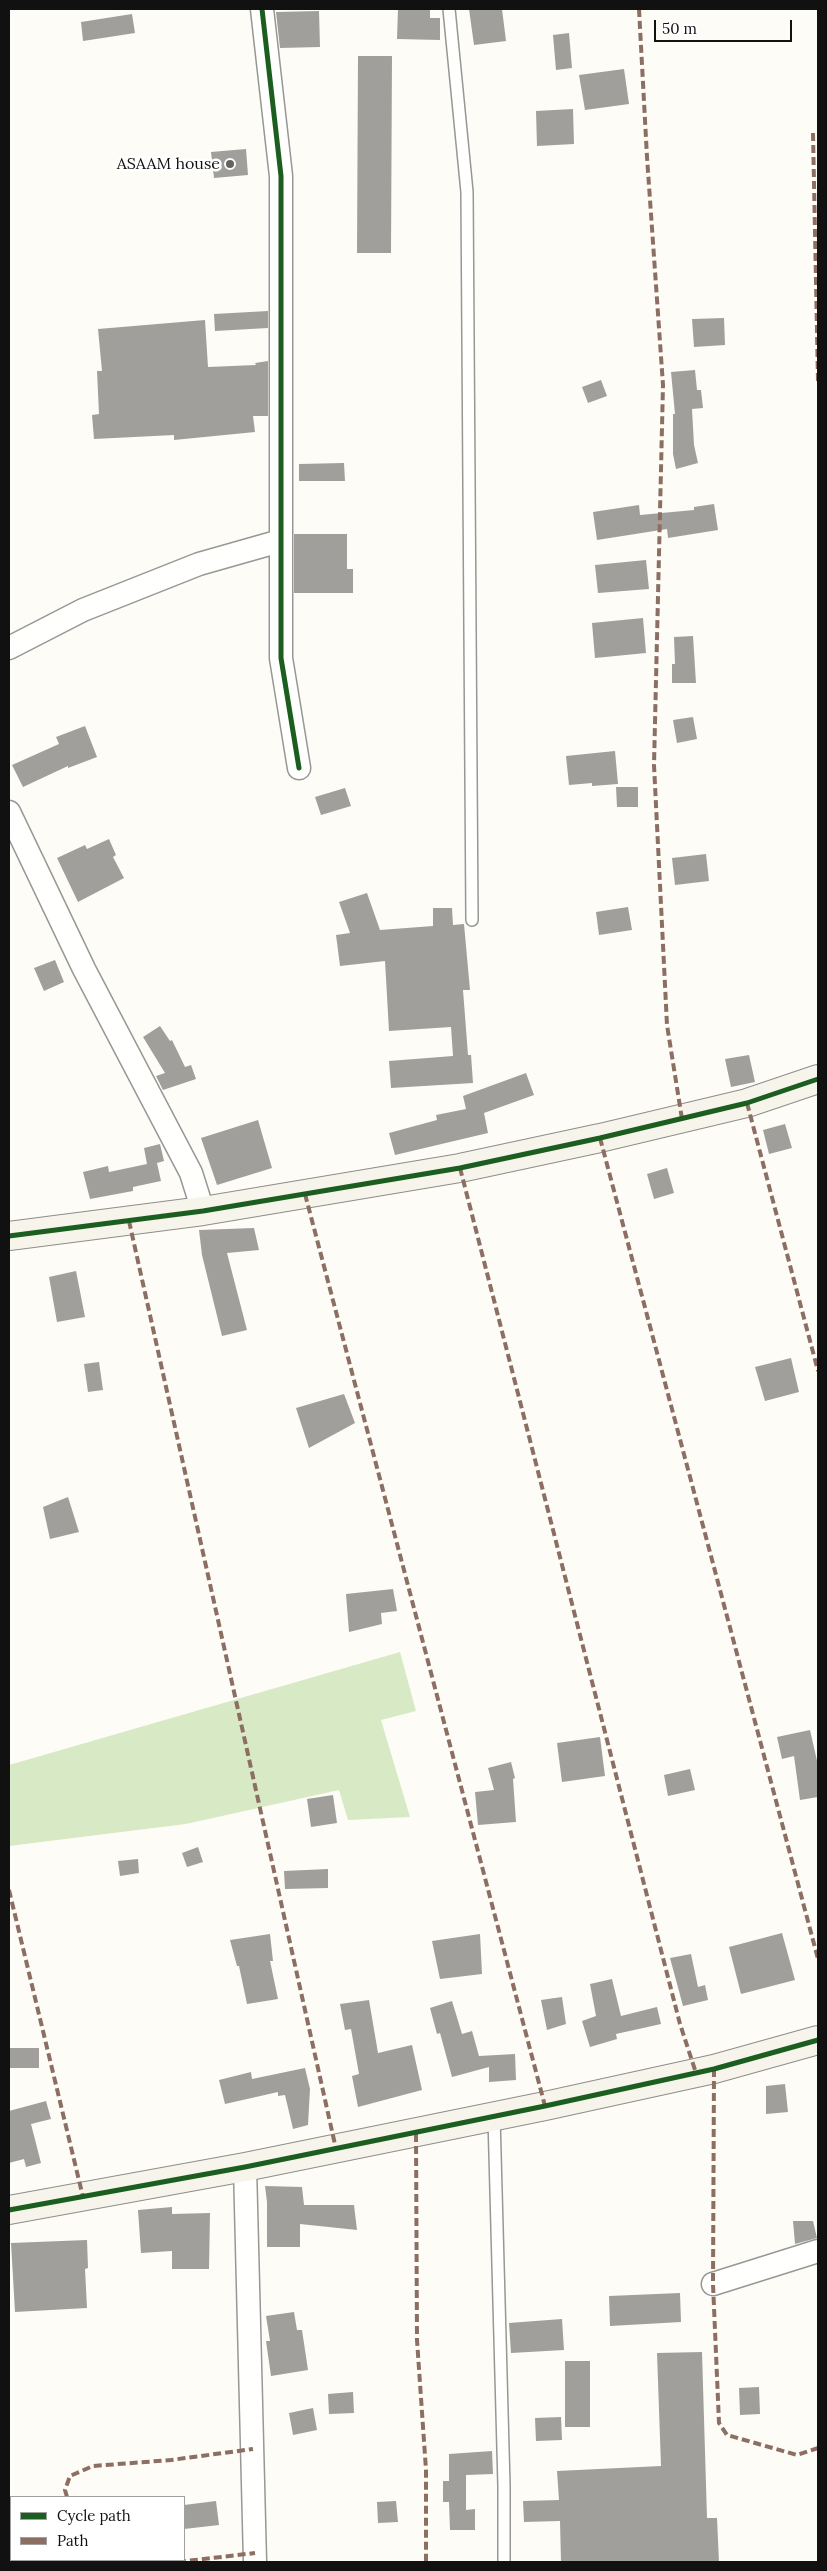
<!DOCTYPE html>
<style>
body{margin:0}
#map{position:relative;width:827px;height:2571px;overflow:hidden;background:#fdfcf7;font-family:Lora,serif}
canvas{display:block}
.frame{position:absolute;inset:0;border:10px solid #111;pointer-events:none}
.legend{position:absolute;left:10px;top:2496px;width:175px;height:65px;box-sizing:border-box;background:#fff;border:1px solid #a0a0a0;margin:0;padding:6px 9px;list-style:none;font-size:15px;color:#111}
.legend li{display:flex;align-items:center;gap:10px;height:25px}
.legend b{width:25px;border:1px solid #a0a0a0}
.scale{position:absolute;left:654px;top:20px;width:138px;height:22px;box-sizing:border-box;border:2px solid #111;border-top:0;padding-left:6px;font-size:15px;line-height:18px;white-space:nowrap;color:#111;-webkit-text-stroke:4px #fff;paint-order:stroke}
</style>
<div id="map">
<canvas width="827" height="2571"></canvas>
<div class="frame"></div>
<ul class="legend">
<li><b style="height:6px;background:#1b5e20"></b>Cycle path</li>
<li><b style="height:6px;background:#8d6e63"></b>Path</li>
</ul>
<div class="scale">50 m</div>
</div>
<script>
const context = document.querySelector('canvas').getContext('2d');
context.lineJoin = 'round';
function fillPath(path, color) { context.fillStyle = color; context.fill(path, 'evenodd'); }
const toPath = rows => new Path2D(rows.map(r => 'M' + r).join(''));
function trace(path, color, width, dash) { context.strokeStyle = color; context.lineWidth = width; context.lineCap = dash ? 'butt' : 'round'; context.setLineDash(dash || []); context.stroke(path); }
function drawText(font, color, halo, rows, align = 'center') {
  context.font = font + ' Lora,serif'; context.lineWidth = 5; context.setLineDash([]); context.textBaseline = 'middle'; context.strokeStyle = halo; context.fillStyle = color; for (const [text, x, y, turn = 0] of rows) {
    context.save(); context.translate(x, y); context.rotate((+turn || 0) * Math.PI / 180); context.textAlign = isNaN(turn) ? turn : align; if (halo) context.strokeText(text, 0, 0); context.fillText(text, 0, 0); context.restore();
  }
}
fillPath(toPath([
 [400,1652,416,1711,381,1720,410,1817,348,1820,339,1790,186,1824,9,1846,9,1765]
]), '#d8eac5');
fillPath(toPath([
 [398,9,430,9,430,18,440,18,440,40,397,39],
 [469,9,502,9,506,41,474,45],
 [319,11,320,47,280,48,276,12],
 [132,14,135,33,83,41,81,22],
 [569,33,572,68,556,70,553,35],
 [358,56,392,56,391,253,357,253],
 [624,69,629,104,585,110,579,75],
 [573,109,574,144,537,146,536,111],
 [246,149,248,175,214,178,211,152],
 [268,311,268,328,215,331,214,314],
 [724,318,725,345,694,347,692,319],
 [205,320,208,367,256,365,255,363,268,361,268,416,253,416,255,432,174,440,174,435,94,439,92,415,99,414,97,371,102,371,98,329],
 [695,370,697,390,701,390,703,408,692,409,694,445,698,463,676,469,673,454,673,414,675,414,671,372],
 [601,380,607,396,588,403,582,387],
 [344,463,345,481,299,481,299,464],
 [714,504,718,530,668,538,667,529,597,540,593,512,639,505,640,515,694,510,694,507],
 [294,534,347,534,347,569,353,569,353,593,294,593],
 [646,560,649,589,598,593,595,565],
 [643,618,646,653,595,658,592,623],
 [693,636,696,683,672,683,672,664,675,664,674,637],
 [693,717,697,739,677,743,673,720],
 [85,726,97,757,68,768,68,766,23,787,12,765,59,744,56,737],
 [615,751,618,784,592,786,592,783,569,785,566,756],
 [616,787,638,787,638,807,617,807],
 [345,788,351,806,321,815,315,797],
 [109,839,116,855,113,857,124,878,78,902,57,858,85,845,87,849],
 [706,854,709,881,675,885,672,858],
 [367,893,380,930,433,926,433,908,452,908,453,925,464,924,470,990,463,990,468,1055,471,1055,473,1083,391,1088,389,1061,453,1056,451,1027,389,1031,385,961,340,966,336,935,350,933,339,902],
 [628,907,632,930,599,935,596,912],
 [55,960,64,982,44,991,34,968],
 [160,1026,170,1041,172,1040,185,1067,191,1065,196,1079,163,1090,156,1076,165,1073,143,1037],
 [749,1055,755,1082,731,1087,725,1059],
 [526,1073,534,1095,484,1113,488,1133,395,1155,389,1133,437,1120,436,1115,466,1109,463,1096],
 [258,1120,272,1168,217,1185,201,1138],
 [785,1124,792,1148,769,1154,763,1130],
 [160,1144,164,1161,157,1163,161,1181,133,1187,133,1191,90,1199,83,1172,108,1166,109,1172,147,1164,144,1148],
 [667,1168,674,1193,654,1199,647,1174],
 [254,1228,259,1250,227,1253,247,1330,222,1336,202,1255,199,1230],
 [76,1271,85,1317,57,1322,49,1277],
 [791,1358,799,1392,765,1401,755,1367],
 [99,1362,103,1390,88,1392,84,1364],
 [344,1394,355,1423,309,1448,296,1408],
 [68,1497,79,1532,50,1539,43,1507],
 [393,1589,397,1611,381,1613,382,1624,349,1632,346,1594],
 [810,1730,818,1765,818,1797,800,1800,794,1756,782,1759,777,1737],
 [600,1737,605,1776,562,1782,557,1743],
 [511,1762,515,1778,513,1779,516,1822,478,1825,475,1792,494,1790,488,1768],
 [690,1769,695,1790,668,1796,664,1775],
 [333,1795,337,1823,311,1827,307,1799],
 [198,1847,203,1862,187,1867,182,1853],
 [138,1859,139,1873,120,1876,118,1861],
 [328,1869,328,1888,285,1889,284,1871],
 [782,1933,795,1980,741,1994,729,1947],
 [270,1934,273,1961,270,1961,278,1999,247,2004,239,1966,237,1966,230,1940],
 [480,1934,482,1974,440,1979,432,1941],
 [691,1954,698,1987,705,1985,708,2000,683,2006,670,1958],
 [612,1979,621,2016,657,2007,661,2024,616,2034,617,2039,590,2047,582,2021,596,2016,590,1984],
 [562,1997,566,2024,547,2030,541,2000],
 [369,2000,378,2053,412,2045,422,2090,358,2107,352,2076,359,2074,351,2029,345,2030,340,2004],
 [452,2001,462,2034,472,2031,479,2056,515,2054,516,2080,489,2082,489,2067,452,2077,440,2033,437,2034,430,2008],
 [9,2048,39,2048,39,2068,9,2068],
 [305,2068,310,2089,308,2125,293,2129,285,2095,278,2096,278,2092,225,2104,219,2080,251,2072,252,2079],
 [785,2084,788,2112,766,2114,766,2086],
 [46,2101,51,2119,31,2124,41,2163,26,2167,24,2159,9,2163,9,2111],
 [265,2186,302,2187,304,2205,354,2205,357,2230,300,2224,300,2247,267,2247,267,2202],
 [172,2207,172,2214,210,2213,209,2269,172,2269,172,2251,141,2253,138,2210],
 [793,2221,813,2221,817,2238,795,2244],
 [87,2240,88,2268,85,2269,87,2308,15,2312,11,2243],
 [680,2293,681,2322,610,2326,609,2296],
 [294,2312,297,2330,302,2330,308,2370,271,2376,266,2341,270,2341,266,2316],
 [562,2319,564,2350,511,2353,509,2323],
 [702,2352,707,2518,717,2518,719,2562,561,2562,560,2521,524,2522,523,2501,559,2500,557,2471,661,2466,657,2353],
 [565,2361,590,2361,590,2427,565,2427],
 [759,2387,760,2414,740,2415,739,2388],
 [353,2392,354,2413,329,2414,328,2394],
 [313,2408,317,2430,293,2435,289,2413],
 [561,2417,562,2440,536,2441,535,2418],
 [492,2451,493,2474,466,2475,466,2510,475,2509,475,2530,450,2530,449,2502,443,2502,443,2481,449,2481,449,2454],
 [216,2501,219,2525,184,2529,184,2505],
 [396,2501,398,2522,378,2523,377,2502]
]), '#a19f9c');
const lane = toPath([
 [449,9,467,192,472,920],
 [494,2117,504,2486,504,2562]
]);
const street = toPath([
 [262,9,281,176,281,658,299,768],
 [9,648,83,610,199,564,280,541],
 [9,812,84,969,191,1173,203,1211],
 [245,2167,255,2562],
 [713,2284,818,2251]
]);
const secondary = toPath([
 [9,1236,203,1211,460,1168,600,1138,747,1103,818,1079],
 [9,2210,245,2167,545,2106,714,2069,818,2040]
]);
trace(lane, '#979795', 14);
trace(street, '#979795', 25);
trace(secondary, '#8e8d8b', 30);
trace(lane, '#fffffe', 11);
trace(street, '#fffffe', 22);
trace(secondary, '#f6f4eb', 28);
trace(toPath([
 [639,9,647,157,663,385,654,765,667,1025,682,1119],
 [813,133,818,381],
 [747,1103,818,1371],
 [600,1138,818,1959],
 [460,1168,680,2024,696,2073],
 [305,1194,545,2106],
 [129,1221,336,2149],
 [9,1890,83,2197],
 [714,2069,713,2284,719,2423,727,2435,797,2455,818,2448],
 [416,2134,417,2340,426,2470,426,2562],
 [67,2497,65,2490,70,2476,93,2466,171,2460,253,2449],
 [79,2560,80,2562],
 [178,2562,255,2553]
]), '#8d6e63', 4, [8, 4]);
trace(toPath([
 [262,9,281,176,281,658,299,768],
 [9,1236,203,1211,460,1168,600,1138,747,1103,818,1079],
 [9,2210,245,2167,545,2106,714,2069,818,2040]
]), '#1b5e20', 5);
for (const [x, y, r, color] of [
 [230,164,5,"#646362"]
]) { const dot = new Path2D(); dot.arc(x, y, r, 0, 2 * Math.PI); context.fillStyle = color; context.fill(dot); trace(dot, '#fff', 2); }
drawText('16px', '#111', '#fff', [
 ["ASAAM house",220,164]
], 'right');
</script>
